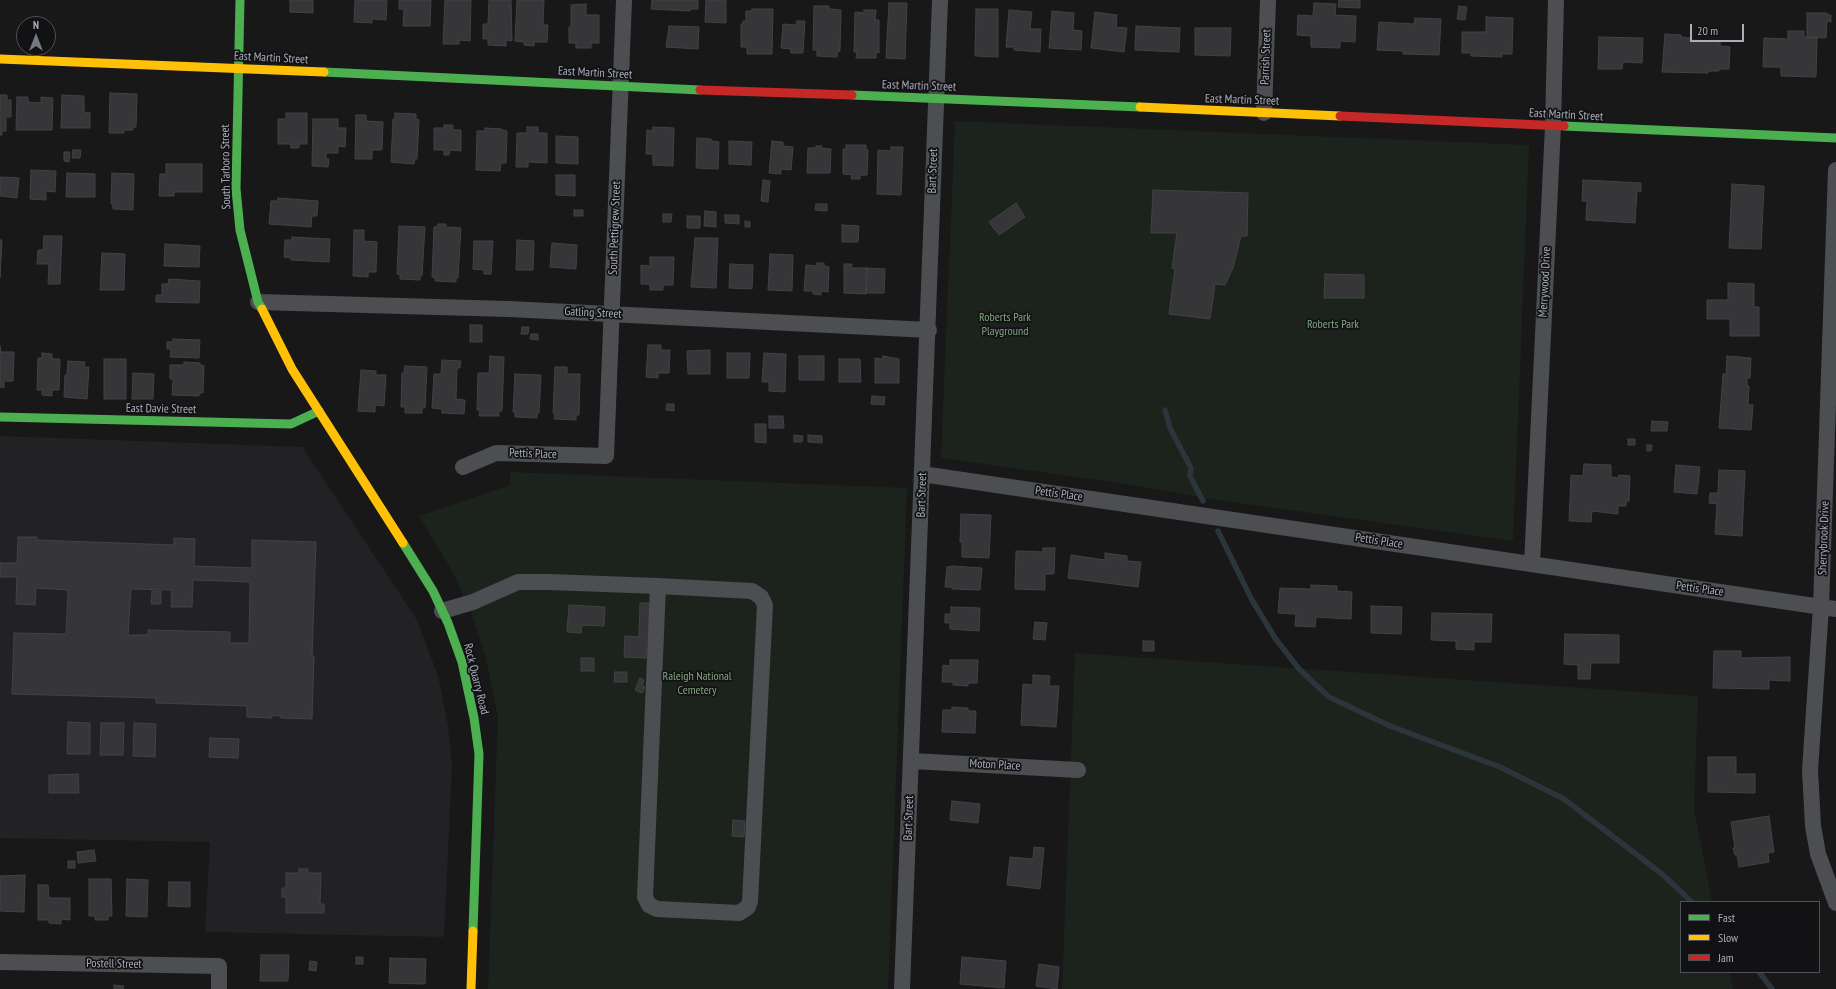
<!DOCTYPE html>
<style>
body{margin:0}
#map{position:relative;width:1836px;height:989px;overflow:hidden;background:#181819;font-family:"PT Sans Narrow",sans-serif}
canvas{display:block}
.legend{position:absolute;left:1680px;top:901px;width:140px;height:72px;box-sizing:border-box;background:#121215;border:1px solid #4e5157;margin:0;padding:5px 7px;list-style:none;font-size:12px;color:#a9afba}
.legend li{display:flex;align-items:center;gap:8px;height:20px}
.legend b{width:20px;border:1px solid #4e5157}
.north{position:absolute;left:16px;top:16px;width:40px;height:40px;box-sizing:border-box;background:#121215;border:1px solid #4e5157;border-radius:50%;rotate:0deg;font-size:11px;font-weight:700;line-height:16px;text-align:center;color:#a9afba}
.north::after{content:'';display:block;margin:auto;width:14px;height:18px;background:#767a82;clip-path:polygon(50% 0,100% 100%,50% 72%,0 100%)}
.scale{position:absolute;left:1690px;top:24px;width:54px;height:18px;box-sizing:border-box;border:2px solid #a9afba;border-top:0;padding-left:5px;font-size:12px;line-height:14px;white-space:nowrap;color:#a9afba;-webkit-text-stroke:3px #121215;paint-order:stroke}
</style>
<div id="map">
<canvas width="1836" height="989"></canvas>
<ul class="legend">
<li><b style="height:5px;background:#4caf50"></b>Fast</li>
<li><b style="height:5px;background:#ffc107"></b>Slow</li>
<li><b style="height:5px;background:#c62828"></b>Jam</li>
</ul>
<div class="north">N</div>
<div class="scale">20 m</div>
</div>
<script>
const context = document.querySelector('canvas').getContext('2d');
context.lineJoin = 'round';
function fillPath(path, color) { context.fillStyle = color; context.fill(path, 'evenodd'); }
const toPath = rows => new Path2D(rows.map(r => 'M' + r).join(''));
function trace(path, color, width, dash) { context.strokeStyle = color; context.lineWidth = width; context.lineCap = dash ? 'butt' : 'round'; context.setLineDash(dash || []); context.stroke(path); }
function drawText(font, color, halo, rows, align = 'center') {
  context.font = font + ' "PT Sans Narrow",sans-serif'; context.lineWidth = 3.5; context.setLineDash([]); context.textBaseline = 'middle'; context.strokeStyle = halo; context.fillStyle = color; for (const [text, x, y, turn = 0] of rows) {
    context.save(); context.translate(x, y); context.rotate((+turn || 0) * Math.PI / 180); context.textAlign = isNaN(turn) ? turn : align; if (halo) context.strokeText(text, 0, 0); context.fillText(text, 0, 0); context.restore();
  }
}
fillPath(toPath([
 [0,436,302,447,417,620,438,676,448,726,452,765,444,937,205,932,210,842,0,838]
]), '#222225');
fillPath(toPath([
 [955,121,1529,145,1513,541,1217,500,1126,484,941,458],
 [510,472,907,488,888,989,488,989,498,717,486,659,471,612,451,569,419,516,510,485],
 [1075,653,1698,696,1694,809,1712,902,1681,902,1681,972,1729,972,1733,989,1062,989]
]), '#1c231c');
trace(toPath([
 [1165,410,1170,428,1191,468,1190,476,1203,501],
 [1218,531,1252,600,1275,638,1299,669,1329,697,1390,726,1500,767,1564,799,1662,874,1692,902],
 [1759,972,1772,989]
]), '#2a353c', 5.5);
const building = toPath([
 [290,0,313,0,313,13,290,12,290,0],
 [355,0,387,0,386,20,372,19,372,23,354,22,355,0],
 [399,0,431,0,430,26,403,26,404,9,399,9,399,0],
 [445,0,471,0,470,41,459,40,459,44,443,44,445,0],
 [489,0,511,0,512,41,506,40,506,46,488,45,488,39,483,39,483,24,488,24,489,0],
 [517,0,544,0,543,25,548,25,547,42,534,42,534,46,524,45,524,42,515,41,517,0],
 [652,0,698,0,698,9,690,9,690,11,651,9,652,0],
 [706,0,726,0,726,23,705,22,706,0],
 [1339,0,1360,0,1360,8,1338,7,1339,0],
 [889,3,907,3,905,59,886,58,889,3],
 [1314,3,1336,4,1335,15,1356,16,1355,42,1340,41,1340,48,1311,47,1311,36,1297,35,1298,15,1313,16,1314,3],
 [586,4,586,15,599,15,599,43,591,43,591,48,576,48,576,43,569,43,569,27,571,27,571,5,586,4],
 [814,6,829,6,829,9,841,10,840,51,838,51,837,57,817,56,817,50,813,50,814,6],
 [1459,6,1467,7,1465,20,1457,19,1459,6],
 [752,9,773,9,772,54,747,54,747,47,741,47,741,24,743,24,743,21,746,21,746,11,752,11,752,9],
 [976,9,998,9,998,57,975,56,976,9],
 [864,10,876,10,875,20,879,20,879,53,876,52,876,58,856,58,857,52,854,52,855,12,864,13,864,10],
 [1009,10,1032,12,1030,29,1041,29,1040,52,1014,50,1014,47,1006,47,1009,10],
 [1052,11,1074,13,1073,30,1082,31,1081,50,1049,48,1052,11],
 [1095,12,1117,15,1116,27,1127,28,1124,52,1091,48,1095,12],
 [1807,13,1827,13,1827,15,1831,15,1831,22,1827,21,1826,38,1807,37,1807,13],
 [1486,17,1513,18,1512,54,1502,54,1502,57,1471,56,1471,53,1462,53,1462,32,1486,32,1486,17],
 [1415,18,1441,19,1439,55,1403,54,1403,51,1377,50,1379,22,1414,24,1415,18],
 [797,21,805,21,803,53,791,53,791,49,781,48,783,24,796,25,797,21],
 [669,26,699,27,698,49,666,47,669,26],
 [1136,26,1180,28,1179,52,1135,50,1136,26],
 [1195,28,1231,28,1230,56,1195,55,1195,28],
 [1788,31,1804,31,1804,37,1817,38,1816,77,1781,76,1781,67,1763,67,1764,38,1788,39,1788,31],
 [1665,34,1681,35,1681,37,1691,38,1691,40,1720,42,1720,46,1730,47,1729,69,1719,69,1719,71,1708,71,1708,73,1662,72,1665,34],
 [1599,37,1643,38,1642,63,1623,62,1622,69,1598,69,1599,37],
 [110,93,137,94,136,127,133,127,133,130,124,130,124,133,109,133,110,93],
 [0,95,7,95,7,100,11,100,11,117,6,117,6,131,2,131,2,135,0,135,0,95],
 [62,95,84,96,84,112,90,113,90,128,61,128,62,95],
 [17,97,28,97,28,102,41,103,41,97,53,98,52,130,16,130,17,97],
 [286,113,307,113,307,144,299,144,299,148,291,148,291,144,278,144,278,119,286,119,286,113],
 [395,113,416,114,416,119,419,120,417,159,415,159,414,164,391,162,393,119,395,119,395,113],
 [356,115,366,115,366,121,383,122,382,150,372,150,372,159,355,159,356,115],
 [313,119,338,119,338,128,346,128,345,147,338,146,338,153,326,153,326,159,329,159,328,167,312,166,313,119],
 [444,125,453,125,453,130,461,130,461,151,450,150,449,155,444,155,444,150,434,150,434,128,444,128,444,125],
 [527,127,538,127,538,133,547,133,547,163,528,162,528,167,516,167,517,133,527,133,527,127],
 [653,127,674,128,673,166,653,165,653,154,646,154,647,130,653,131,653,127],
 [485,128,502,129,502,130,507,131,506,163,501,163,500,171,476,170,477,131,485,131,485,128],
 [556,136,578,137,578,164,556,163,556,136],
 [697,138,711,139,711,141,719,142,718,169,696,168,697,138],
 [729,141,752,142,751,165,729,164,729,141],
 [772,141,783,142,783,146,793,147,791,170,781,169,781,174,769,173,772,141],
 [846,145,866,145,866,150,868,150,867,175,860,175,860,179,851,179,852,175,843,174,843,149,846,149,846,145],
 [816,146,822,146,821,148,831,149,830,173,807,173,808,148,816,148,816,146],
 [891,147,903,147,901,195,877,194,878,150,891,151,891,147],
 [73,150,81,150,80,158,72,158,73,150],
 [64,152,70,152,69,162,64,161,64,152],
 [166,164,202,164,202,192,174,192,174,196,159,196,160,174,166,174,166,164],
 [31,170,56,171,55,192,46,191,46,200,30,199,31,170],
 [67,173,95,174,95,197,66,197,67,173],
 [112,173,134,174,133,210,113,209,113,204,111,204,112,173],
 [556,175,575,175,575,196,556,195,556,175],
 [0,177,19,178,17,198,0,196,0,177],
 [763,180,770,181,768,202,761,201,763,180],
 [1583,180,1641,183,1641,192,1637,191,1635,223,1586,220,1587,201,1582,201,1583,180],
 [1732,184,1764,186,1761,249,1729,248,1732,184],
 [1153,190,1248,193,1247,236,1241,236,1233,268,1225,285,1215,284,1210,319,1169,314,1175,269,1172,268,1177,233,1151,233,1153,190],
 [278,198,318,201,317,216,312,216,311,227,269,224,271,201,277,201,278,198],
 [1016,203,1025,217,999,235,989,222,1016,203],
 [816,204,827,204,827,211,815,210,816,204],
 [574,210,583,210,583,216,574,216,574,210],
 [705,211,716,212,716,227,704,226,705,211],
 [663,214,672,214,671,222,663,222,663,214],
 [725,215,739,215,739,224,725,223,725,215],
 [687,216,700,216,700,228,687,228,687,216],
 [745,221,750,222,750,227,745,227,745,221],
 [438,224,446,224,446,227,461,228,458,278,456,278,456,282,435,281,435,277,432,277,434,227,437,227,438,224],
 [842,225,859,226,858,242,842,242,842,225],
 [399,226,425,227,422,276,420,275,420,280,400,279,400,274,397,274,399,226],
 [354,230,364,230,364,241,377,242,376,272,368,272,368,277,353,276,354,230],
 [44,236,62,236,60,284,48,284,49,264,37,264,38,250,43,250,44,236],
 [292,237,330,239,329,262,291,260,291,258,284,257,285,240,292,240,292,237],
 [695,238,718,238,716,288,691,287,695,238],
 [0,240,2,240,0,278,0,240],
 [517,240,534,241,533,270,516,270,517,240],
 [474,241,493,241,491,274,484,274,484,270,473,269,474,241],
 [552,243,577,245,576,269,550,267,552,243],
 [165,244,200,246,199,267,164,266,165,244],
 [102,253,125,254,124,290,100,290,102,253],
 [770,254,793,255,792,291,768,290,770,254],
 [650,257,674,257,673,285,663,285,663,290,650,290,650,284,641,284,641,265,650,266,650,257],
 [817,263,824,263,824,266,829,267,828,292,821,291,821,295,813,294,813,291,804,291,806,265,817,266,817,263],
 [730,264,753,265,752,289,729,288,730,264],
 [844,264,852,264,851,268,867,268,866,294,844,293,844,264],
 [867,268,885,269,884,293,866,293,867,268],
 [1325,274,1364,275,1364,298,1324,298,1325,274],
 [169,279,200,281,199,303,156,302,156,295,162,295,162,284,168,284,169,279],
 [1728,283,1754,284,1754,307,1759,307,1759,336,1730,336,1730,319,1707,319,1707,300,1728,300,1728,283],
 [470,325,482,325,482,342,470,342,470,325],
 [522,327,529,327,528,334,521,334,522,327],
 [531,334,538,334,538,340,530,339,531,334],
 [173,339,200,340,199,358,170,357,171,349,167,349,167,342,173,342,173,339],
 [648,345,661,345,661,350,670,350,669,373,658,373,658,378,646,377,648,345],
 [0,346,1,352,14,352,13,381,4,381,4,388,0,387,0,346],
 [710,350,710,374,688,374,687,351,710,350],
 [42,353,52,354,52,359,60,359,59,390,52,390,52,396,42,395,42,390,37,390,38,358,42,358,42,353],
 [727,353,750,353,749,378,727,378,727,353],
 [764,353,786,354,785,392,769,391,769,382,762,382,764,353],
 [490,356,504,357,502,411,499,411,499,416,479,416,480,410,477,410,478,373,489,373,490,356],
 [799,356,824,356,824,380,799,380,799,356],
 [883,356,899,359,899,383,875,383,875,358,883,359,883,356],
 [1727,356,1751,358,1750,378,1747,378,1747,386,1749,386,1748,405,1753,405,1751,430,1719,428,1723,374,1726,374,1727,356],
 [104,359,126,359,126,399,104,399,104,359],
 [839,359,860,359,861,382,839,382,839,359],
 [442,360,461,361,460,368,457,368,456,399,465,400,464,414,442,413,442,409,432,408,434,374,441,374,442,360],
 [68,361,85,362,84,367,89,367,87,399,64,397,65,375,67,375,68,361],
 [184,362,200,363,200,365,204,366,203,393,199,393,199,396,172,395,173,379,170,379,170,365,184,365,184,362],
 [405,366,427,367,425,408,422,408,422,413,405,413,405,407,401,407,402,373,404,373,405,366],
 [555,367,567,367,567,374,580,374,579,415,576,415,576,420,554,419,555,413,553,413,555,367],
 [361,370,376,371,376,375,386,375,384,406,375,405,375,412,358,411,361,370],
 [133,373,154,374,153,399,132,399,133,373],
 [515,374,541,375,539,413,537,413,537,418,515,417,515,412,513,412,515,374],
 [872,396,885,397,884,405,871,404,872,396],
 [667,404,674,404,674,411,666,410,667,404],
 [769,416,783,416,784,428,769,428,769,416],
 [1652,421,1668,422,1667,431,1651,431,1652,421],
 [755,424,766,424,766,443,755,442,755,424],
 [794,435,803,436,802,442,794,442,794,435],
 [808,435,822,436,822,443,808,442,808,435],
 [1628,439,1635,439,1635,445,1628,445,1628,439],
 [1647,445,1652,445,1651,451,1647,451,1647,445],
 [1584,464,1611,465,1611,477,1618,478,1619,475,1630,476,1629,501,1626,501,1626,506,1618,506,1618,514,1592,511,1591,522,1569,521,1571,475,1583,476,1584,464],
 [1676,465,1700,467,1697,494,1674,492,1676,465],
 [1719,470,1745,471,1742,536,1715,534,1717,504,1709,503,1710,493,1718,493,1719,470],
 [961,514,991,515,989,558,962,557,962,542,960,542,961,514],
 [18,537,37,537,37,540,174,545,174,538,195,539,194,566,252,568,252,540,316,542,312,656,314,656,312,719,281,718,281,716,272,715,272,718,247,717,247,706,156,703,156,698,12,694,14,633,66,634,68,590,36,588,35,605,16,604,17,577,0,577,0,563,17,563,18,537],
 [193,580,250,582,249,643,230,643,230,632,148,630,148,635,128,635,131,589,172,590,171,607,192,607,193,580],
 [1043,548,1055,548,1054,574,1045,574,1045,590,1015,589,1016,551,1043,552,1043,548],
 [1105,553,1127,556,1127,561,1141,562,1138,587,1068,578,1071,555,1105,560,1105,553],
 [953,566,982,568,980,590,952,589,952,587,945,587,947,567,953,566],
 [1311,585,1337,586,1337,591,1352,592,1351,619,1316,617,1315,627,1295,626,1296,614,1278,613,1280,588,1311,589,1311,585],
 [152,591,161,591,161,604,151,604,152,591],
 [640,603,653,603,652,638,647,637,646,658,624,657,625,636,639,637,640,603],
 [569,605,605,607,604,626,582,625,581,633,567,632,569,605],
 [1371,606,1402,607,1401,634,1371,633,1371,606],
 [951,607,980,608,979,631,950,629,950,623,945,623,945,614,951,614,951,607],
 [1432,613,1492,614,1491,642,1474,642,1474,650,1456,649,1456,641,1431,640,1432,613],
 [1035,622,1047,623,1045,640,1033,639,1035,622],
 [1565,634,1619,635,1619,663,1591,663,1590,679,1578,679,1578,665,1564,664,1565,634],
 [1143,641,1154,641,1154,651,1143,651,1143,641],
 [1714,651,1741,651,1741,658,1790,657,1790,681,1769,680,1769,689,1713,688,1714,651],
 [581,658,594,658,594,671,581,671,581,658],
 [950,660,978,660,977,683,968,683,968,686,953,685,953,682,942,682,943,665,950,666,950,660],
 [615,672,627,672,627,682,614,682,615,672],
 [1033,675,1050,676,1049,686,1059,686,1056,727,1021,725,1023,684,1033,685,1033,675],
 [640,678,644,680,642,686,645,687,642,693,635,690,640,678],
 [952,707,968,708,968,711,976,711,975,733,942,732,943,710,952,710,952,707],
 [68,722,90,723,90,754,67,754,68,722],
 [101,723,124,723,123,755,100,755,101,723],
 [134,723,156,724,155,757,133,756,134,723],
 [210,738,239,739,238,758,209,757,210,738],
 [1708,757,1736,757,1736,774,1755,774,1755,793,1708,792,1708,757],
 [78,774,79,793,49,793,49,775,78,774],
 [952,801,980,804,978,823,950,820,952,801],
 [1769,816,1774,852,1768,853,1769,862,1739,867,1737,855,1735,855,1733,848,1735,848,1731,822,1769,816],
 [733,820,745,821,744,837,732,836,733,820],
 [1034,847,1044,848,1040,889,1007,885,1010,857,1033,859,1034,847],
 [94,850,96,861,78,863,77,852,94,850],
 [68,861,75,861,75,868,68,868,68,861],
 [299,869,308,869,308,873,321,873,320,904,324,904,324,913,286,913,286,897,282,897,282,888,286,888,286,873,299,873,299,869],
 [25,875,24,912,0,911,0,876,25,875],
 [89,879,111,879,112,916,108,916,108,920,95,920,95,916,89,916,89,879],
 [127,879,148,880,147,917,126,916,127,879],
 [169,882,190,882,190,907,168,906,169,882],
 [38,885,48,885,49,898,70,898,70,920,61,919,61,924,49,923,49,920,38,920,38,885],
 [261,955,289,955,288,981,260,981,261,955],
 [356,957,363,957,363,964,356,964,356,957],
 [962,957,1006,961,1004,988,960,984,962,957],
 [390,958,426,959,425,984,389,983,390,958],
 [310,961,317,962,316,971,309,970,310,961],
 [1039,964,1059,967,1057,989,1036,986,1039,964],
 [114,985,124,986,123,989,114,989,114,985]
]);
fillPath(building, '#363638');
trace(building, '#414245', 1);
trace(toPath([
 [1264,113,1268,0],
 [1836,170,1821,607,1810,770,1813,826,1818,854,1836,903],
 [258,302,509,309,929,330],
 [463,467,496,453,606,456,624,0],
 [922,474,1836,609],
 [1532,564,1553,126,1556,0],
 [442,611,473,602,518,582,549,582,658,586,752,591,761,597,765,605,750,901,748,907,739,913,657,909,649,905,645,897,658,586],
 [912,761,1078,770],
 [0,962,219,966,219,989],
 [902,989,940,0]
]), '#4c4e52', 16);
trace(toPath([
 [240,0,236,189,240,230,258,302,262,309],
 [324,72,700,90],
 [852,95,1140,107],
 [1564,126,1836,138],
 [0,417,291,424,319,411],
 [403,543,433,591,448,623,462,662,474,718,479,754,473,931]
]), '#4caf50', 9);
trace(toPath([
 [0,59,324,72],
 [1140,107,1340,116],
 [262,309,292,369,403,543],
 [471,989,473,931]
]), '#ffc107', 9);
trace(toPath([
 [700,90,852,95],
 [1340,116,1564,126]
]), '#c62828', 9);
drawText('12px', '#a9afba', '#121215', [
 ["Parrish Street",1266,57,-88],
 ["East Martin Street",271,58,3],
 ["East Martin Street",595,73,3],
 ["East Martin Street",919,86,2],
 ["East Martin Street",1242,100,2],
 ["East Martin Street",1566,115,3],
 ["South Tarboro Street",226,167,-91],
 ["Bart Street",933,171,-88],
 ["South Pettigrew Street",615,228,-88],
 ["Merrywood Drive",1545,282,-87],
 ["Gatling Street",593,313,3],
 ["East Davie Street",161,409,1],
 ["Pettis Place",533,454,2],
 ["Pettis Place",1059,494,8],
 ["Bart Street",922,495,-88],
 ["Sherrybrook Drive",1824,538,-88],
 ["Pettis Place",1379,541,9],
 ["Pettis Place",1700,589,8],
 ["Rock Quarry Road",476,679,76],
 ["Moton Place",995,765,3],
 ["Bart Street",909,818,-88],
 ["Postell Street",114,964,1]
]);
drawText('12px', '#7fa67f', '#121215', [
 ["Roberts Park",1005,318],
 ["Playground",1005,332],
 ["Roberts Park",1333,325],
 ["Raleigh National",697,677],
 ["Cemetery",697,691]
]);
</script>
